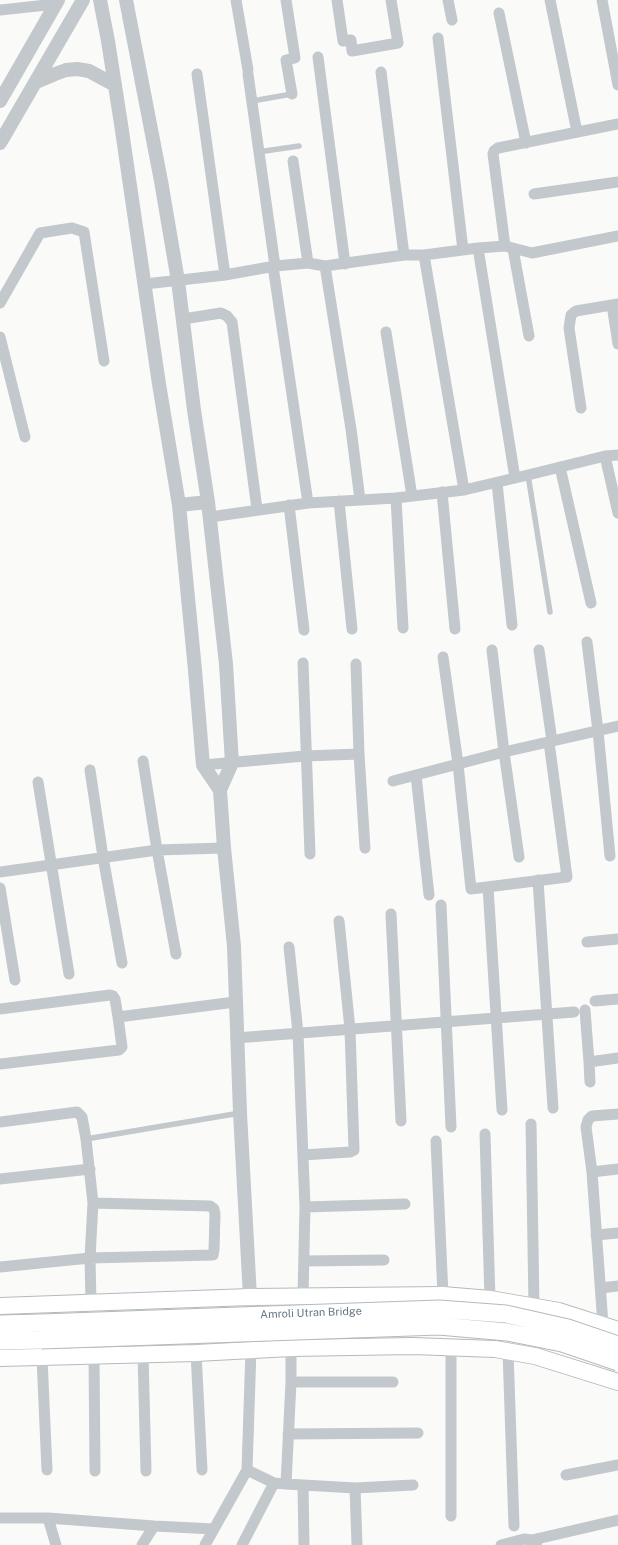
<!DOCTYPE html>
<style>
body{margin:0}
canvas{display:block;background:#fafaf8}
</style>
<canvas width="618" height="1545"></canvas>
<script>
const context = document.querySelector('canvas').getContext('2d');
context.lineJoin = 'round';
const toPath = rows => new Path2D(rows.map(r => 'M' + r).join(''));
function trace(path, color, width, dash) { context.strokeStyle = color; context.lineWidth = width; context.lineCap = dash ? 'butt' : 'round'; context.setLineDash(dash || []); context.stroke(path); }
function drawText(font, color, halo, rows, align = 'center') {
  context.font = font + ' "Public Sans",sans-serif'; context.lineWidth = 4; context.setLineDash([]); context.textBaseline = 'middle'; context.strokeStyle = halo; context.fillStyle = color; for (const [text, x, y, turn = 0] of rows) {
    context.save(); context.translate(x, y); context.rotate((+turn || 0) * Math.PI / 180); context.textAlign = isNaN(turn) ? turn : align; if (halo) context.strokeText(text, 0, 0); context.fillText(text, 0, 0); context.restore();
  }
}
const secondary = toPath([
 [0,1306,250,1297,443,1295,490,1299,559,1311,618,1330],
 [0,1358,196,1353,291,1348,413,1346,495,1349,535,1356,618,1382]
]);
const primary = toPath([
 [0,1324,41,1323],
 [0,1341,41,1340]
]);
trace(secondary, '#b3babf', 18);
trace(primary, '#b5babe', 19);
trace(toPath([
 [252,101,292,94],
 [258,152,299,146],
 [528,475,550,612],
 [86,1139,240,1113]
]), '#c3c8cc', 5.5);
trace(toPath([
 [236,0,248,70],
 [286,0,295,58,286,60,292,94],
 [337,0,343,41,351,40,352,51,398,43,391,0],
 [448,0,452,20],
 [550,0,577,132],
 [602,0,618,85],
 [0,10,56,4],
 [499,13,526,143],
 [438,38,463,250],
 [318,57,345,264],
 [381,72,404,255],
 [197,74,225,275],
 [248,74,275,266],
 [293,161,308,263],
 [534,194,618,182],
 [505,246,493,154,494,151,498,148,618,124],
 [478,248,515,478],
 [513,249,529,336],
 [424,255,464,490],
 [273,266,308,503],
 [325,266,351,429,360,500],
 [145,284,225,275,275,266,308,263,325,266,404,255,424,255,478,248,505,246,532,253,618,236],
 [0,303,40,233,72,228,84,232,104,361],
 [612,305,618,344],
 [183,319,221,313,227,316,232,322,257,509],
 [386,332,412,496],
 [0,337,25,437],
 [581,408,569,328,571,315,576,311,618,304],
 [605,456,618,513],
 [560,467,591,603],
 [497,483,512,625],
 [442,492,455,629],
 [396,498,403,628],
 [339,501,352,629],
 [289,505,304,630],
 [210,517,308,503,396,498,464,490,528,475,605,456,618,455],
 [587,642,598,731,610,856],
 [492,650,504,752,519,857],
 [539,650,552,741],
 [443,657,458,764,471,889,567,877,549,742],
 [303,663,310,854],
 [356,664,359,754,365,848],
 [143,761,157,850,176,954],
 [203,765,305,756,359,754],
 [90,770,103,857,122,963],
 [416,775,429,895],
 [393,781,504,752,618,726],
 [38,782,69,974],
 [0,872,157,850,224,848],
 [538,880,553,1108],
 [488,887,502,1110],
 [0,888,15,980],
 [441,905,451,1127],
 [391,914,401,1121],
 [587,942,618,939],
 [289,947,298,1033,305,1207,303,1296],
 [595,1001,618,999],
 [0,1009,110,995,113,996,115,999,118,1017,235,1002],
 [585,1010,589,1062],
 [236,1038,574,1012],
 [0,1064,119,1050,122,1047,118,1017],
 [590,1082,589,1062,618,1058],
 [0,1122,77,1112,82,1117,86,1139,93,1203,90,1258,91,1302],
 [531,1124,534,1306],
 [485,1134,490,1299],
 [436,1141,443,1295],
 [303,1155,350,1152,354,1150,350,1029,339,921],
 [592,1172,618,1169],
 [0,1179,90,1169],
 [305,1207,405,1204],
 [596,1235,618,1233],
 [305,1261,384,1260],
 [0,1267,90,1258,213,1255,214,1250,215,1214,214,1209,210,1206,93,1203],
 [601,1288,618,1286],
 [603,1325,592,1172,586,1127,588,1120,592,1116,618,1114],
 [451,1348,451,1516],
 [508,1351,514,1526],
 [196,1353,202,1470],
 [143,1354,146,1471],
 [94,1356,95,1471],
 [42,1358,47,1470],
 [291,1382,393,1382],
 [288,1434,418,1433],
 [247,1470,274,1483,286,1484,355,1488,413,1485],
 [566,1475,618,1465],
 [286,1484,291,1382,291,1348],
 [303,1485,304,1545],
 [355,1488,357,1545],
 [0,1518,48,1518,154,1526,214,1529],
 [48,1518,56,1545],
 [532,1540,618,1520],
 [142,1545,154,1526],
 [205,1545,247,1470,251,1349],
 [242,1545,274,1483],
 [501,1545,524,1539,532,1540,537,1542]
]), '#c3c8cc', 11);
trace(toPath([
 [100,0,108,41,121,124,159,384,179,505,195,670,203,765,220,790],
 [126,0,161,181,178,281,194,410,208,502,226,664,232,763,220,790,224,848,234,946,240,1113,250,1297,251,1349],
 [36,82,55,74,66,70,77,69,89,71,115,85],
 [0,101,58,0],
 [0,143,83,0],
 [179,505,208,502]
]), '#c3c8cc', 14);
trace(secondary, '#fff', 16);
trace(primary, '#fff', 17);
const primaryBridge = toPath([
 [41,1323,439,1309,506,1314,568,1328,618,1345],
 [41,1340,439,1326,507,1332,562,1343,618,1362]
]);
trace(primaryBridge, '#b5babe', 19, []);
trace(primaryBridge, '#fff', 17);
drawText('11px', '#657683', '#fff', [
 ["Amroli Utran Bridge",311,1313,-2]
]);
</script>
